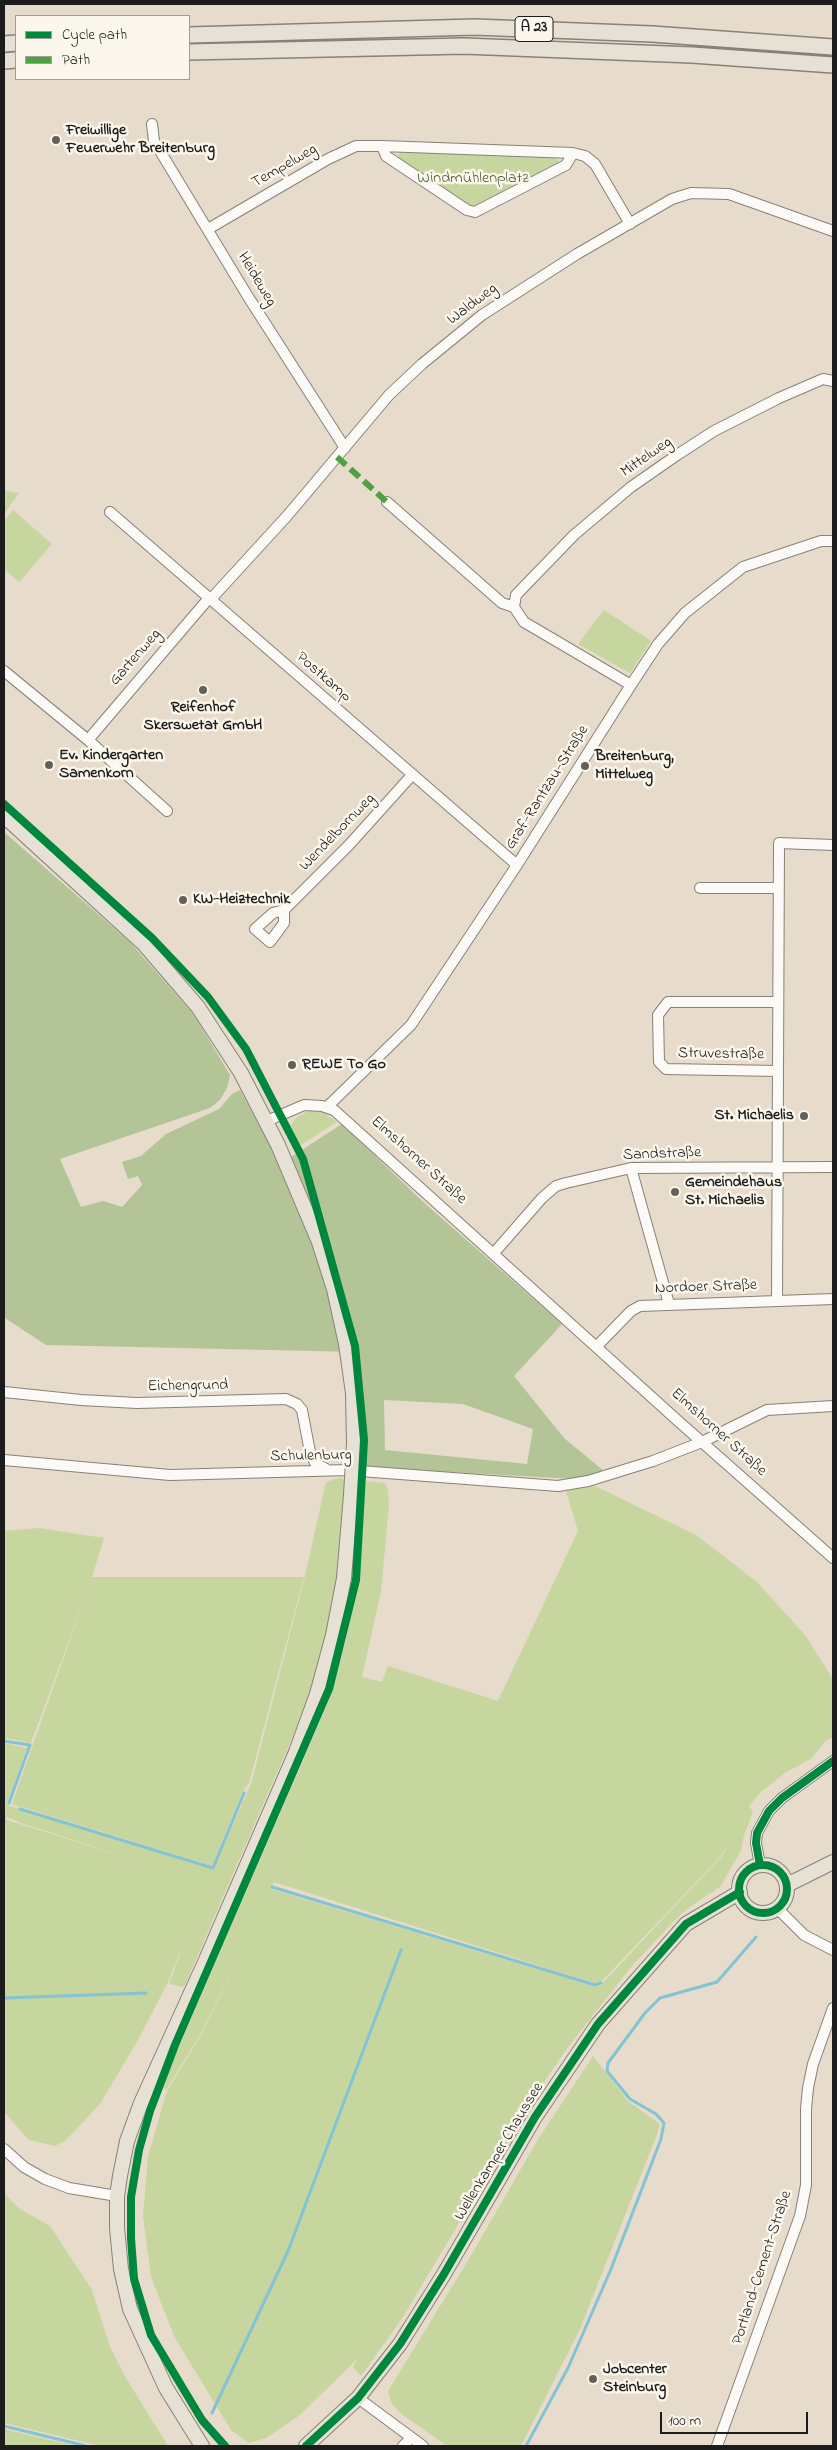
<!DOCTYPE html>
<meta charset="utf-8">
<style>
body{margin:0}
#map{position:relative;width:837px;height:2450px;overflow:hidden;background:#e7dbcb;font-family:"Indie Flower",sans-serif}
canvas{display:block}
.frame{position:absolute;inset:0;border:5px solid #1c1c1c;pointer-events:none}
.legend{position:absolute;left:15px;top:15px;width:175px;height:65px;box-sizing:border-box;background:#fbf7ec;border:1px solid #a29f99;margin:0;padding:6px 9px;list-style:none;font-size:15px;color:#1c1c1c}
.legend li{display:flex;align-items:center;gap:10px;height:25px}
.legend b{width:25px;border:1px solid #a29f99}
.scale{position:absolute;left:660px;top:2412px;width:148px;height:22px;box-sizing:border-box;border:2px solid #1c1c1c;border-top:0;padding-left:6px;font-size:15px;line-height:18px;white-space:nowrap;color:#1c1c1c;-webkit-text-stroke:4px #fbf7ec;paint-order:stroke}
</style>
<div id="map">
<canvas width="837" height="2450"></canvas>
<div class="frame"></div>
<ul class="legend">
<li><b style="height:6px;background:#00873e"></b>Cycle path</li>
<li><b style="height:6px;background:#4fa141"></b>Path</li>
</ul>
<div class="scale">100 m</div>
</div>
<script>
const context = document.querySelector('canvas').getContext('2d');
context.lineJoin = 'round';
function fillPath(path, color) { context.fillStyle = color; context.fill(path, 'evenodd'); }
const toPath = rows => new Path2D(rows.map(r => 'M' + r).join(''));
function trace(path, color, width, dash) { context.strokeStyle = color; context.lineWidth = width; context.lineCap = dash ? 'butt' : 'round'; context.setLineDash(dash || []); context.stroke(path); }
function drawText(font, color, halo, rows, align = 'center') {
  context.font = font + ' "Indie Flower",sans-serif'; context.lineWidth = 5; context.setLineDash([]); context.textBaseline = 'middle'; context.strokeStyle = halo; context.fillStyle = color; for (const [text, x, y, turn = 0] of rows) {
    context.save(); context.translate(x, y); context.rotate((+turn || 0) * Math.PI / 180); context.textAlign = isNaN(turn) ? turn : align; if (halo) context.strokeText(text, 0, 0); context.fillText(text, 0, 0); context.restore();
  }
}
fillPath(toPath([
 [400,152,555,157,559,162,556,166,477,207,470,206,399,160,397,157],
 [5,491,19,493,4,514,4,492],
 [13,510,52,544,19,582,4,569,4,521],
 [604,610,651,641,630,673,578,644],
 [314,1110,325,1113,337,1122,296,1148,289,1128,296,1118,308,1111],
 [341,1477,344,1481,338,1570,328,1626,310,1690,298,1724,184,1987,169,1984,184,1943,167,1984,137,2042,100,2104,65,2141,55,2146,29,2140,4,2112,4,1819,145,1863,21,1823,4,1816,4,1743,27,1748,7,1805,213,1869,251,1784,305,1576,326,1482],
 [366,1481,385,1483,388,1490,389,1506,381,1591,362,1677,382,1682,388,1666,498,1701,578,1531,566,1491,591,1484,696,1535,757,1582,805,1635,833,1679,833,1737,825,1741,812,1758,785,1773,760,1793,749,1806,753,1812,744,1835,741,1851,720,1887,688,1908,673,1922,632,1966,568,2047,537,2092,403,2317,361,2376,353,2367,357,2359,300,2415,266,2438,249,2443,231,2430,175,2338,151,2277,143,2216,148,2156,167,2091,201,2035,242,1950,200,2035,166,2090,162,2086,328,1703,346,1640,358,1568],
 [296,1834,274,1882,594,1983,600,1983,720,1857,728,1843,722,1856,600,1986,596,1987,271,1889],
 [39,1528,104,1538,92,1577,304,1577,249,1783,243,1791,212,1866,12,1804,88,1589,31,1743,4,1738,4,1531],
 [593,2056,628,2101,660,2124,656,2137,580,2329,521,2446,447,2446,399,2412,391,2402,388,2391,469,2259,537,2141],
 [4,2193,20,2209,50,2226,92,2290,110,2347,126,2378,168,2446,101,2446,4,2423],
 [4,2429,76,2446,4,2446]
]), '#c7d69f');
fillPath(toPath([
 [4,832,130,942,194,1015,230,1075,227,1088,220,1100,210,1108,60,1159,81,1207,103,1201,122,1207,142,1185,138,1176,128,1179,122,1162,141,1156,166,1134,219,1109,232,1094,240,1090,280,1164,342,1124,421,1200,562,1324,514,1376,564,1438,604,1471,573,1479,362,1467,359,1352,46,1345,5,1318],
 [384,1400,463,1404,533,1429,527,1464,385,1450]
]), '#b3c596');
trace(toPath([
 [4,1741,30,1745,9,1803],
 [20,1809,213,1868,244,1793],
 [4,1817,4,1820],
 [272,1887,595,1985,601,1983],
 [4,1998,146,1993],
 [212,2413,288,2251,401,1950],
 [4,2426,86,2446],
 [526,2446,568,2368,611,2269,661,2139,664,2123,656,2114,630,2099,607,2071,608,2063,645,2013,660,1998,717,1982,756,1937]
]), '#83c3d3', 3);
const minor = toPath([
 [152,124,154,141,247,295,345,448],
 [382,146,386,156,467,210,475,212,566,165,573,153],
 [208,229,328,159,356,146,382,146,573,153,585,156,595,164,630,224],
 [387,502,502,603,514,607],
 [110,512,517,865],
 [211,599,287,516,389,395,422,364,482,315,577,254,672,199,691,193,729,194,833,231],
 [4,671,88,740,167,811],
 [631,685,524,622,514,607,516,595,574,535,631,487,677,455,714,431,779,398,823,379,833,381],
 [88,740,209,598],
 [700,888,778,888],
 [284,910,284,923,270,942,255,929,273,913,284,910,349,845,412,775],
 [777,1002,668,1002,658,1015,659,1062,666,1069,778,1071],
 [327,1107,411,1025,517,865,631,685,658,644,685,613,743,567,821,541,833,541],
 [267,1121,304,1105,322,1106,334,1110,677,1420,833,1558],
 [631,1168,669,1304],
 [494,1253,542,1198,556,1186,566,1183,631,1168,833,1167],
 [777,1301,779,843,833,845],
 [597,1346,631,1311,640,1306,833,1299],
 [4,1392,81,1400,137,1403,286,1399,297,1404,302,1410,310,1452,315,1463,326,1469],
 [4,1460,170,1475,347,1470,558,1486,588,1481,653,1461,702,1442,767,1410,833,1406],
 [760,1865,756,1843,757,1833,769,1811,782,1798,833,1761],
 [777,1908,804,1935,833,1950],
 [4,2149,24,2167,45,2179,69,2188,117,2196],
 [358,2398,423,2446],
 [403,2446,411,2438],
 [717,2446,800,2216,806,2185,806,2109,808,2088,813,2064,833,2008]
]);
const major = toPath([
 [4,816,143,943,198,1007,241,1073,278,1145,319,1242,334,1289,346,1344,353,1393,354,1443],
 '739 1889a24 24 0 1 1 48 0a24 24 0 1 1-48 0Z',
 [787,1885,833,1862],
 [202,2446,166,2388,130,2309,121,2269,117,2228,117,2196,120,2176,127,2141,141,2103,205,1962,296,1752,317,1694,333,1635,344,1578,351,1495],
 [306,2446,358,2398,400,2344,444,2274,535,2117,598,2024,686,1924,740,1892]
]);
const highway = toPath([
 [189,35,475,27,652,34,833,47],
 [4,44,16,43],
 [189,52,464,46,692,55,833,65],
 [4,61,16,60]
]);
trace(minor, '#87817a', 12);
trace(major, '#87817a', 16);
trace(highway, '#87817a', 18);
trace(minor, '#fbfaf7', 10);
trace(major, '#e7e0d4', 14);
trace(highway, '#e7e0d4', 15);
const majorBridge = toPath([
 [351,1495,354,1443]
]);
trace(majorBridge, '#87817a', 16, []);
trace(majorBridge, '#e7e0d4', 14);
trace(toPath([
 [337,457,387,502]
]), '#4fa141', 6, [12, 6]);
trace(toPath([
 [4,804,152,938,208,997,246,1049,303,1159,355,1346,364,1440,356,1580,329,1689,175,2045,150,2111,139,2150,131,2197,131,2238,134,2279,151,2335,202,2420,225,2446],
 [760,1865,756,1843,757,1833,769,1811,782,1798,833,1761],
 '739 1889a24 24 0 1 1 48 0a24 24 0 1 1-48 0Z',
 [306,2446,358,2398,400,2344,444,2274,535,2117,598,2024,686,1924,740,1892]
]), '#00873e', 8);
for (const [x, y, r, color] of [
 [56,140,5,"#635f59"],
 [203,690,5,"#635f59"],
 [49,765,5,"#635f59"],
 [585,766,5,"#635f59"],
 [183,900,5,"#635f59"],
 [292,1065,5,"#635f59"],
 [804,1116,5,"#635f59"],
 [675,1192,5,"#635f59"],
 [593,2379,5,"#635f59"]
]) { const dot = new Path2D(); dot.arc(x, y, r, 0, 2 * Math.PI); context.fillStyle = color; context.fill(dot); trace(dot, '#fbf7ec', 2); }
for (const [x, y, w] of [
 [534,29,38]
]) { const box = new Path2D(); box.roundRect(x - w / 2, y - 12.5, w, 25, 4); context.fillStyle = '#fbf7ec'; context.fill(box); trace(box, '#1c1c1c', 1); }
drawText('bold 15px', '#1c1c1c', null, [
 ["A 23",534,29]
]);
drawText('bold 16px', '#1c1c1c', '#fbf7ec', [
 ["Freiwillige",66,131],
 ["Feuerwehr Breitenburg",66,149],
 ["Reifenhof",203,708,"center"],
 ["Skerswetat GmbH",203,726,"center"],
 ["Ev. Kindergarten",59,756],
 ["Samenkorn",59,774],
 ["Breitenburg,",595,757],
 ["Mittelweg",595,775],
 ["KW-Heiztechnik",193,900],
 ["REWE To Go",302,1065],
 ["St. Michaelis",794,1116,"right"],
 ["Gemeindehaus",685,1183],
 ["St. Michaelis",685,1201],
 ["Jobcenter",603,2370],
 ["Steinburg",603,2388]
], 'left');
drawText('16px', '#1c1c1c', '#fbf7ec', [
 ["Tempelweg",285,167,-30],
 ["Heideweg",256,280,59],
 ["Waldweg",473,305,-37],
 ["Mittelweg",647,458,-35],
 ["Gartenweg",136,658,-49],
 ["Postkamp",323,678,41],
 ["Graf-Rantzau-Straße",548,788,-58],
 ["Wendelbornweg",338,833,-46],
 ["Struvestraße",721,1055,1],
 ["Sandstraße",662,1155,-2],
 ["Elmshorner Straße",418,1161,42],
 ["Nordoer Straße",706,1288,-2],
 ["Eichengrund",188,1387,-1],
 ["Elmshorner Straße",718,1433,42],
 ["Schulenburg",311,1457,-1],
 ["Wellenkamper Chaussee",500,2152,-59],
 ["Portland-Cement-Straße",763,2268,-72]
]);
drawText('16px', '#4e5b3d', '#fbf7ec', [
 ["Windmühlenplatz",473,179]
]);
</script>
